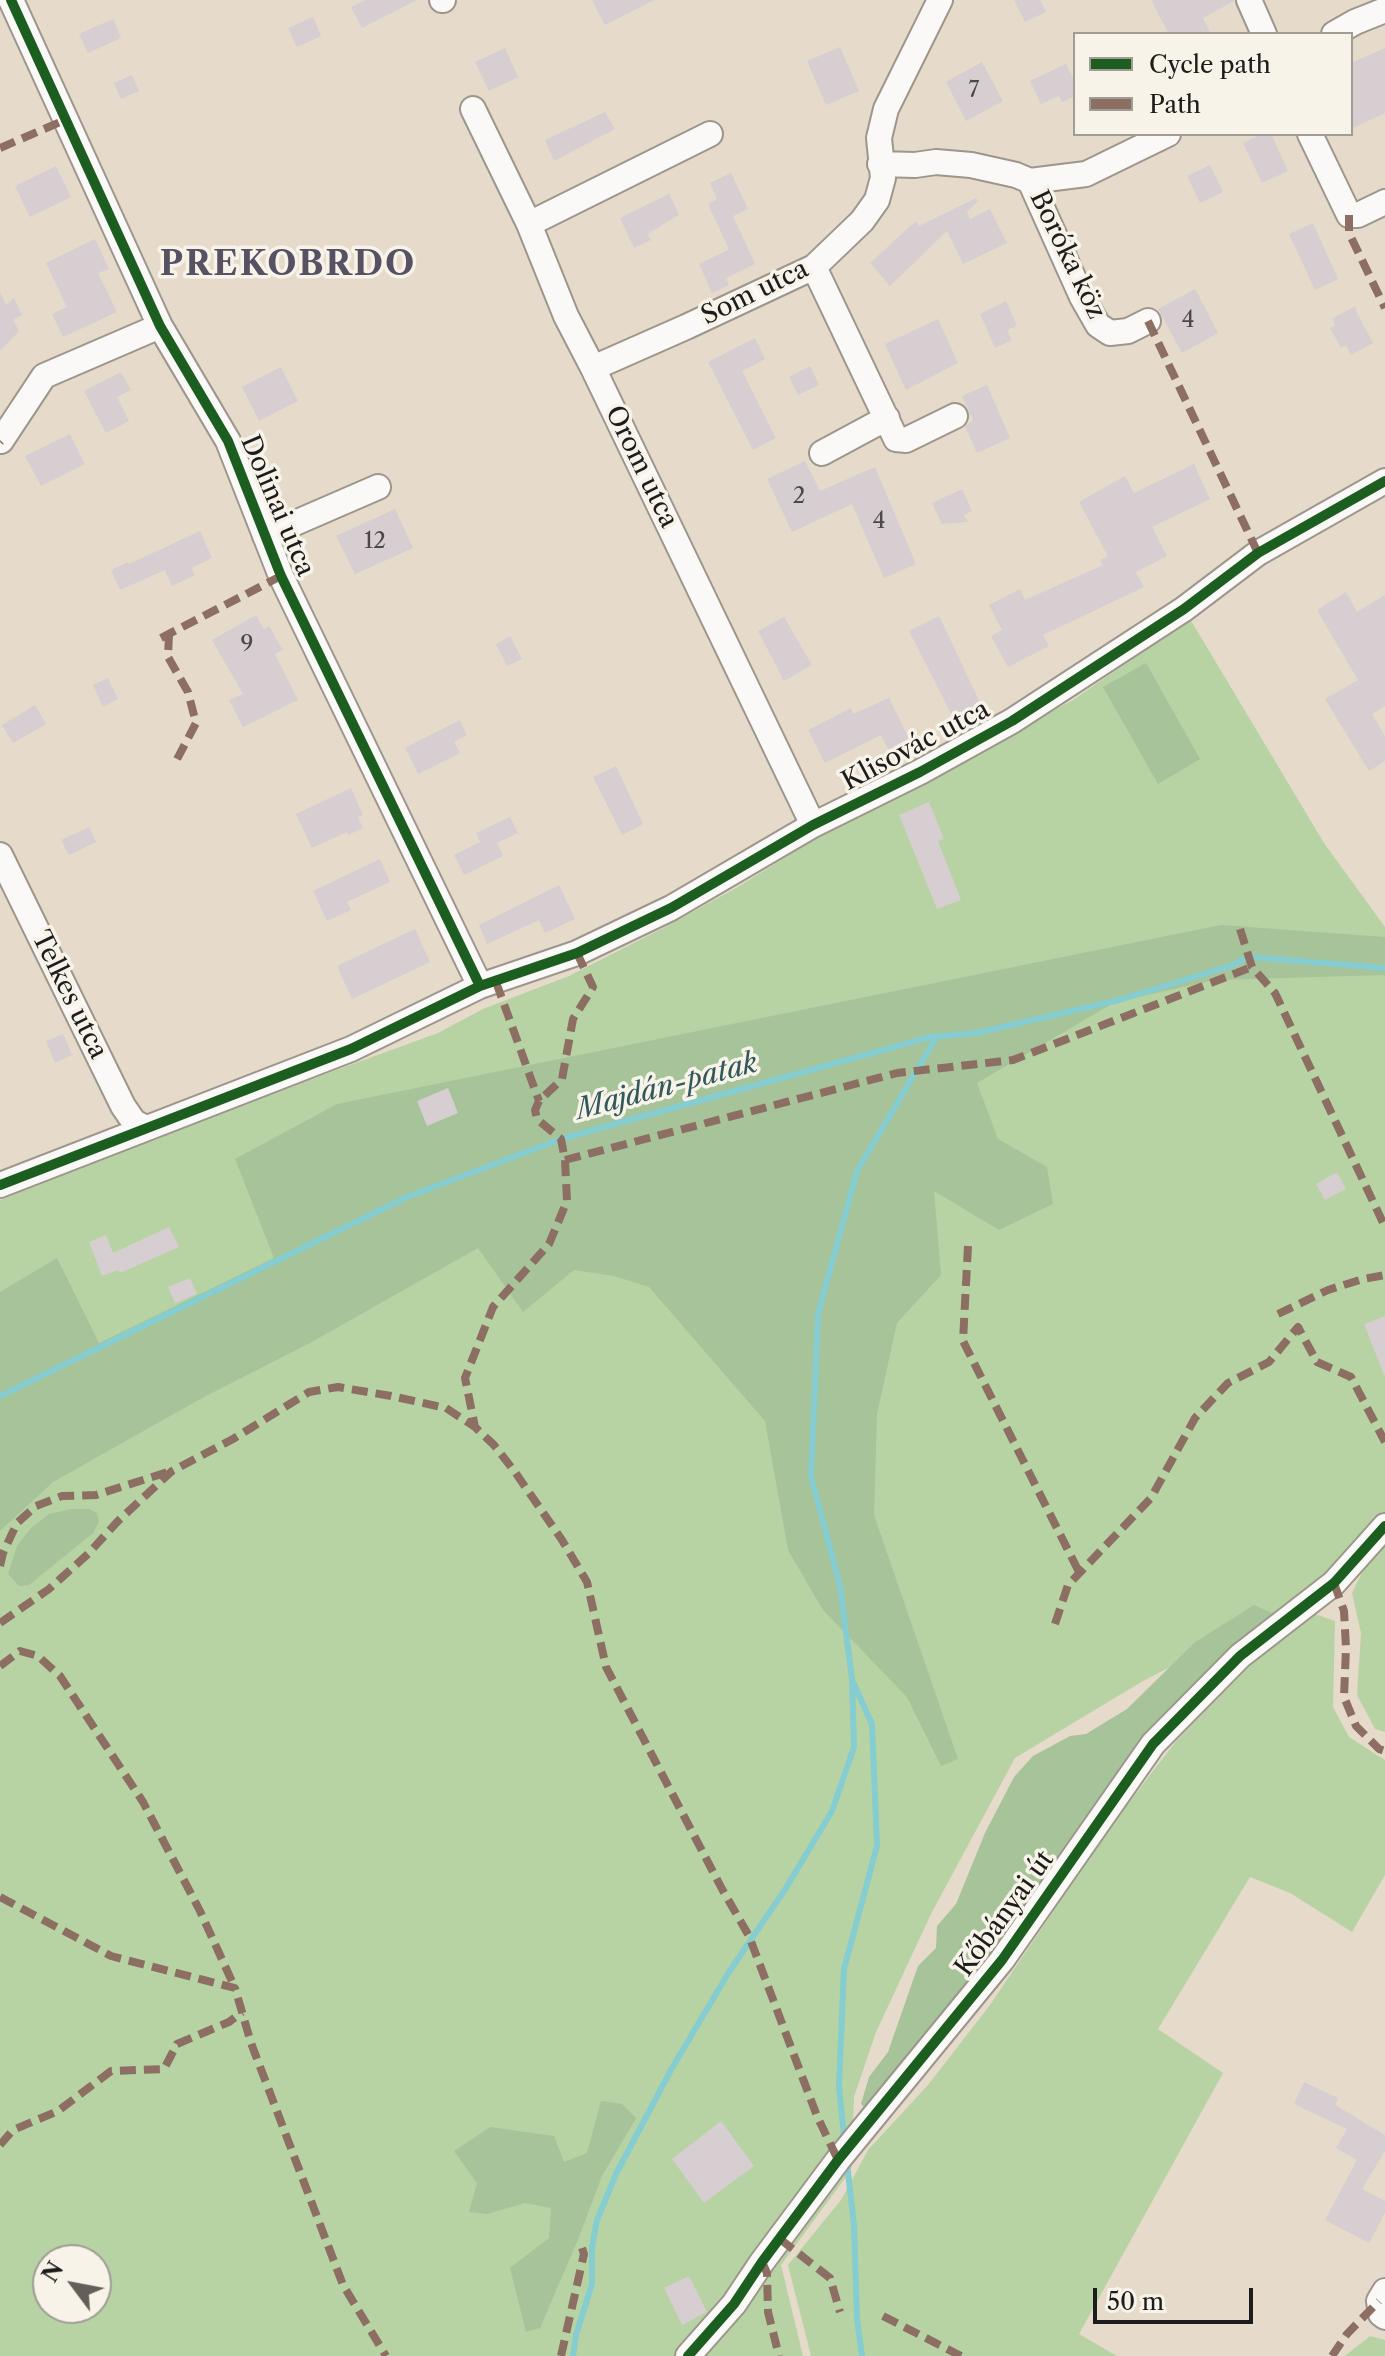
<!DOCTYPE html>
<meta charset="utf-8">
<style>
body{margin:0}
#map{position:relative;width:1385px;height:2356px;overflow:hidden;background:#e6daca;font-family:"Libre Caslon Text",serif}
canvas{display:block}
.legend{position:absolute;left:1073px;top:32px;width:280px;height:104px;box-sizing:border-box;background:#f7f3e8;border:2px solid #9f9d96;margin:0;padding:10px 14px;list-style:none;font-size:24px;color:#1c1c1c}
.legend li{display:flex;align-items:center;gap:16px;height:40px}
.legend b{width:40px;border:2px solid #9f9d96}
.north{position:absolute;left:32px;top:2244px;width:80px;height:80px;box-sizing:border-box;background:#f7f3e8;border:2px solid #9f9d96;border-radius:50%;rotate:302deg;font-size:22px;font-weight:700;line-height:32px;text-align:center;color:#1c1c1c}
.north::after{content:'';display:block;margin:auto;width:28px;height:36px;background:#635e59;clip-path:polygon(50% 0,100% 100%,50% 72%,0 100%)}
.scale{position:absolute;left:1093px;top:2288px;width:160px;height:36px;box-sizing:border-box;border:4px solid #1c1c1c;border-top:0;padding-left:10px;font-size:24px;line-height:28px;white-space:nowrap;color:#1c1c1c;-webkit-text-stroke:6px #f7f3e8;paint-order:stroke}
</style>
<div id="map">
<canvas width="1385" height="2356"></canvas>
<ul class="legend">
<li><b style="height:10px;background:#1b5e20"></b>Cycle path</li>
<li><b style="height:10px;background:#8d6e63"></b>Path</li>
</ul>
<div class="north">N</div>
<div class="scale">50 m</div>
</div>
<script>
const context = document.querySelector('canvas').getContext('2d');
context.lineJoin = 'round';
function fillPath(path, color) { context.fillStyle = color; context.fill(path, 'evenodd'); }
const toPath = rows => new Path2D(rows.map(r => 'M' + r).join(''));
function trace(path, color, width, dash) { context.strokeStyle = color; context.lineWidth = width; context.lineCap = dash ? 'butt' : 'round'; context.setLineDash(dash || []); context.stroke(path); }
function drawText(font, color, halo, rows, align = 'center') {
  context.font = font + ' "Libre Caslon Text",serif'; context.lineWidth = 7; context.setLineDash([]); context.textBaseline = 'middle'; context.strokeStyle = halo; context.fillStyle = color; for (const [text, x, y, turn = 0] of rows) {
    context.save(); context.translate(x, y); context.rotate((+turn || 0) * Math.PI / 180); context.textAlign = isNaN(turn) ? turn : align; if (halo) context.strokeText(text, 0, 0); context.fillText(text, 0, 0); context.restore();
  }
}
fillPath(toPath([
 [1190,619,1324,843,1385,927,1385,1526,1334,1583,1143,1681,1015,1758,932,1912,876,2032,854,2097,851,2170,781,2265,803,2356,0,2356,0,1200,153,1137,438,1033,483,1009,569,976,669,925,736,888,813,840,1073,700],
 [48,2260,96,2260,96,2308,48,2308],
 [1385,1542,1385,1732,1375,1729,1357,1695,1361,1633,1352,1593,1365,1566],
 [1312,1613,1335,1621,1333,1707,1349,1737,1385,1760,1385,1875,1352,1932,1290,1893,1250,1877,1158,2029,1223,2073,1079,2334,1117,2356,811,2356,788,2265,841,2200,868,2150,928,2085,990,2005,1110,1827,1177,1740,1249,1666],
 [1370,2336,1385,2340,1385,2356,1345,2356]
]), '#b7d3a3');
fillPath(toPath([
 [1146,663,1200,759,1158,784,1103,687],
 [1221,925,1385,937,1385,975,1215,980,1115,1002,977,1083,998,1139,1047,1167,1053,1204,999,1230,934,1191,941,1275,897,1323,877,1414,874,1515,958,1759,941,1766,907,1697,823,1610,788,1550,765,1421,649,1287,614,1276,574,1270,523,1312,478,1248,310,1343,202,1398,53,1482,0,1531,0,1292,57,1258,99,1343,274,1258,235,1159,337,1104],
 [71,1509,89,1509,97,1513,99,1522,93,1533,29,1585,19,1586,8,1574,17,1546,30,1529,49,1514],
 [1254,1605,1279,1616,1215,1670,869,2112,861,2104,869,2077,888,2052,918,1966,936,1948,937,1926,956,1904,985,1833,1014,1777,1033,1756,1070,1736,1086,1734,1127,1709,1194,1643],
 [601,2101,622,2104,636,2118,602,2176,579,2237,540,2328,526,2332,510,2268,549,2238,551,2208,525,2203,487,2214,469,2212,477,2183,454,2151,490,2127,554,2136,564,2162,587,2153]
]), '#a7c399');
trace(toPath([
 [0,1396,407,1197,561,1139,930,1037,977,1033,1119,1000,1230,966,1249,957,1385,968],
 [844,2136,839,2086,844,1969,877,1846,872,1724,854,1684],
 [847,2163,854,2225,857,2319,862,2356],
 [573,2356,576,2335,592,2284,592,2247,597,2220,616,2174,672,2068,729,1972,786,1888,832,1811,854,1747,852,1679,840,1586,811,1476,818,1314,857,1171,937,1036]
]), '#85cdd0', 6);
fillPath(toPath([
 [366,0,417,0,362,28,351,7],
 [592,0,654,0,605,25],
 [1014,0,1040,0,1046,12,1025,22],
 [1151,0,1234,0,1234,1,1203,18,1211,34,1169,34],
 [313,17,321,36,297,47,288,28],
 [113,19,121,38,88,53,79,34],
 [840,47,859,91,826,105,807,61],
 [505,48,518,77,489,91,475,62],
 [1385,48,1385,113,1351,129,1351,63],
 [982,62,1003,101,966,121,946,82],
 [1066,64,1075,82,1075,96,1062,102,1059,96,1041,104,1030,81],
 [132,75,139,91,121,99,114,83],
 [605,112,615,129,554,161,545,140],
 [1262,134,1271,134,1288,171,1262,183,1243,143],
 [1210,165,1223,192,1200,203,1187,176],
 [56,166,71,197,30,217,15,186],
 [731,173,748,209,733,216,755,264,726,278,729,285,712,293,699,264,728,250,728,247,708,204,717,199,710,183],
 [669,194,679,215,647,234,651,240,634,248,620,218],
 [976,198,978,201,967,212,970,219,990,209,1007,243,963,264,947,231,890,286,870,263,916,221,919,226],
 [1313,223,1338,279,1315,290,1289,234],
 [95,239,109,269,98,273,117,312,63,337,52,314,67,307,46,263],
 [1195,289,1218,333,1182,353,1158,309],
 [0,292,6,305,14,298,22,315,13,320,19,331,0,351],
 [1006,301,1017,326,1007,330,1012,340,995,348,980,314],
 [1356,306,1356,311,1373,343,1351,355,1346,345,1341,348,1330,328,1335,325,1333,318],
 [938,319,958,363,906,390,885,344],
 [755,338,765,359,742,371,776,438,753,450,708,362],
 [810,366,819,385,798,395,789,377],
 [281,367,298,401,259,421,242,387],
 [121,372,131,390,117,397,129,421,106,433,84,391],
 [987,385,1010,438,977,453,965,426,973,420,962,396],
 [70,434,85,464,41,486,25,456],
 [805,461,820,491,875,467,916,564,884,578,852,504,792,532,767,479],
 [1194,464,1210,499,1152,527,1167,556,1136,572,1144,587,1043,635,1049,646,1008,667,991,636,1002,630,989,605,1020,589,1025,600,1103,565,1100,560,1108,556,1079,502,1125,476,1134,493],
 [962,489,972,511,964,515,968,522,942,524,932,503],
 [395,509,413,548,355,574,336,536],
 [200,531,212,558,191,568,195,575,172,586,165,570,120,590,111,570,128,562,129,564],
 [1346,592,1357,612,1385,595,1385,706,1372,714,1385,736,1385,761,1369,771,1325,699,1358,680,1317,610],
 [256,615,264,629,269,626,283,650,275,654,298,700,243,727,229,700,243,694,212,640],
 [939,616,984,711,957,725,909,631],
 [784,617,812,665,784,681,758,631],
 [510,636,522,659,507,666,496,644],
 [108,678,118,699,103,707,93,685],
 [889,698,913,747,892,757,881,735,825,763,808,730,851,708,853,714],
 [35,705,46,724,13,743,2,725],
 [460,720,467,735,454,742,460,753,418,774,405,748],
 [616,766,643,824,622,835,593,777],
 [351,788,363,815,358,817,363,828,348,835,347,832,312,848,296,814],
 [929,802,944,839,938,841,961,900,937,909,899,815],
 [510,817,518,833,497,843,503,856,464,875,454,855,480,842,476,833],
 [89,827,96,842,69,855,61,840],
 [380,859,390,882,347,902,351,910,327,921,313,891],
 [559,885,575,919,545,933,539,920,487,944,479,925],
 [415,929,430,962,352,999,337,966],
 [63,1034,72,1055,55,1063,46,1041],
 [448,1088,458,1113,427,1126,417,1101],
 [1337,1172,1346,1189,1325,1200,1316,1184],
 [169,1227,179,1247,120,1273,118,1270,102,1276,89,1242,106,1235,113,1253],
 [190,1278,197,1294,175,1303,168,1287],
 [1385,1316,1385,1375,1384,1375,1364,1324],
 [1304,2082,1338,2098,1335,2105,1385,2135,1385,2151,1362,2189,1385,2201,1385,2213,1369,2243,1325,2220,1357,2160,1336,2148,1347,2129,1294,2104],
 [721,2121,754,2166,704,2203,672,2159],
 [689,2276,707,2312,682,2325,664,2288]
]), '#d6ced0');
const street = toPath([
 [11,0,160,326,228,441,281,576,480,986],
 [442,0,443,0],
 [1249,0,1264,34],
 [1334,34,1355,22,1385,10],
 [473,109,529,224,566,316,593,368,813,825],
 [1310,134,1349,215,1358,215,1385,202],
 [880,164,915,165,936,162,971,165,1016,175,1030,181,1086,174,1168,134],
 [1030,181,1082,297,1098,325,1110,333,1128,331,1148,321],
 [529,224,710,134],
 [814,267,896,439,906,440,955,416],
 [593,368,686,327,814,267,862,221,877,200,883,178,879,138,886,109,940,0],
 [1,441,44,376,160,326],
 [822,453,887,418],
 [265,536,378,487],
 [0,855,123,1106,134,1122,146,1128],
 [0,1185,351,1049,480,986,577,953,671,908,813,825,920,772,1012,721,1184,609,1258,553,1385,481],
 [1385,2291,1379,2301,1381,2314,1385,2317],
 [688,2356,734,2304,762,2262,838,2160,1002,1960,1153,1744,1240,1656,1334,1583,1385,1526]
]);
trace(street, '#9d968c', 28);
trace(street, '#fbf9f7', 24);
trace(toPath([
 [0,148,65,120],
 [1349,215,1349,233,1385,308],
 [1148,321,1258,553],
 [0,442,1,441],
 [169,634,168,657,188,692,196,723,175,763],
 [161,638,281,576],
 [1240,929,1252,967,1275,993,1385,1227],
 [577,953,593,987,573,1019,562,1079,539,1101,535,1110,537,1119,561,1139,565,1160,567,1201,549,1244,493,1307,465,1378,475,1427,494,1445,515,1472,562,1540,587,1582,606,1667,722,1889,749,1936,817,2116,838,2160],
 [496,982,539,1101],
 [565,1160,897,1073,1013,1060,1252,967],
 [968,1246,963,1341,1079,1572],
 [1278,1314,1328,1290,1363,1279,1385,1275],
 [0,1566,3,1553,17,1523,36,1506,62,1496,96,1495,168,1472],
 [1334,1583,1344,1611,1346,1648,1344,1697,1356,1726,1379,1749,1385,1751],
 [0,1623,49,1589,88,1554,118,1521,172,1471,233,1439,309,1392,338,1387,391,1396,446,1408,475,1427],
 [1055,1624,1068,1585,1151,1498,1195,1418,1228,1383,1269,1362,1298,1327,1317,1362,1351,1377,1385,1442],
 [0,1666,20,1651,38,1656,60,1676,143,1802,200,1911,235,1988],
 [0,1897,111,1956,235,1988,251,2043,343,2285,386,2356],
 [0,2145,13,2130,58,2111,111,2071,164,2069,177,2044,229,2022,242,2012],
 [780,2239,830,2278,840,2312],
 [762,2262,767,2273,768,2312,779,2356],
 [883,2316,961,2356],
 [561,2356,584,2254,582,2248],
 [1332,2356,1347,2334,1379,2301]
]), '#8d6e63', 8, [16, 8]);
trace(toPath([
 [11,0,160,326,228,441,281,576,480,986],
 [0,1185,351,1049,480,986,577,953,671,908,813,825,920,772,1012,721,1184,609,1258,553,1385,481],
 [688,2356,734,2304,762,2262,838,2160,1002,1960,1153,1744,1240,1656,1334,1583,1385,1526]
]), '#1b5e20', 10);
drawText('22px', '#4a4849', null, [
 ["7",974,91],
 ["4",1188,321],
 ["2",799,497],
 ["4",879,522],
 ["12",375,542],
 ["9",247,645]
]);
drawText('26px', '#1c1c1c', '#f7f3e8', [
 ["Boróka köz",1067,255,64],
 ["Som utca",755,293,-26],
 ["Orom utca",641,467,64],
 ["Dolinai utca",277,506,67],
 ["Klisovác utca",916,746,-28],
 ["Telkes utca",69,995,64],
 ["Kőbányai út",1005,1914,-54]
]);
drawText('italic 28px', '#32585c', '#f7f3e8', [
 ["Majdán-patak",667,1087,-15]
]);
context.letterSpacing = '2px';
drawText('bold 34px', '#565163', '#f7f3e8', [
 ["PREKOBRDO",288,265]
]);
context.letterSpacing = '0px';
</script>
